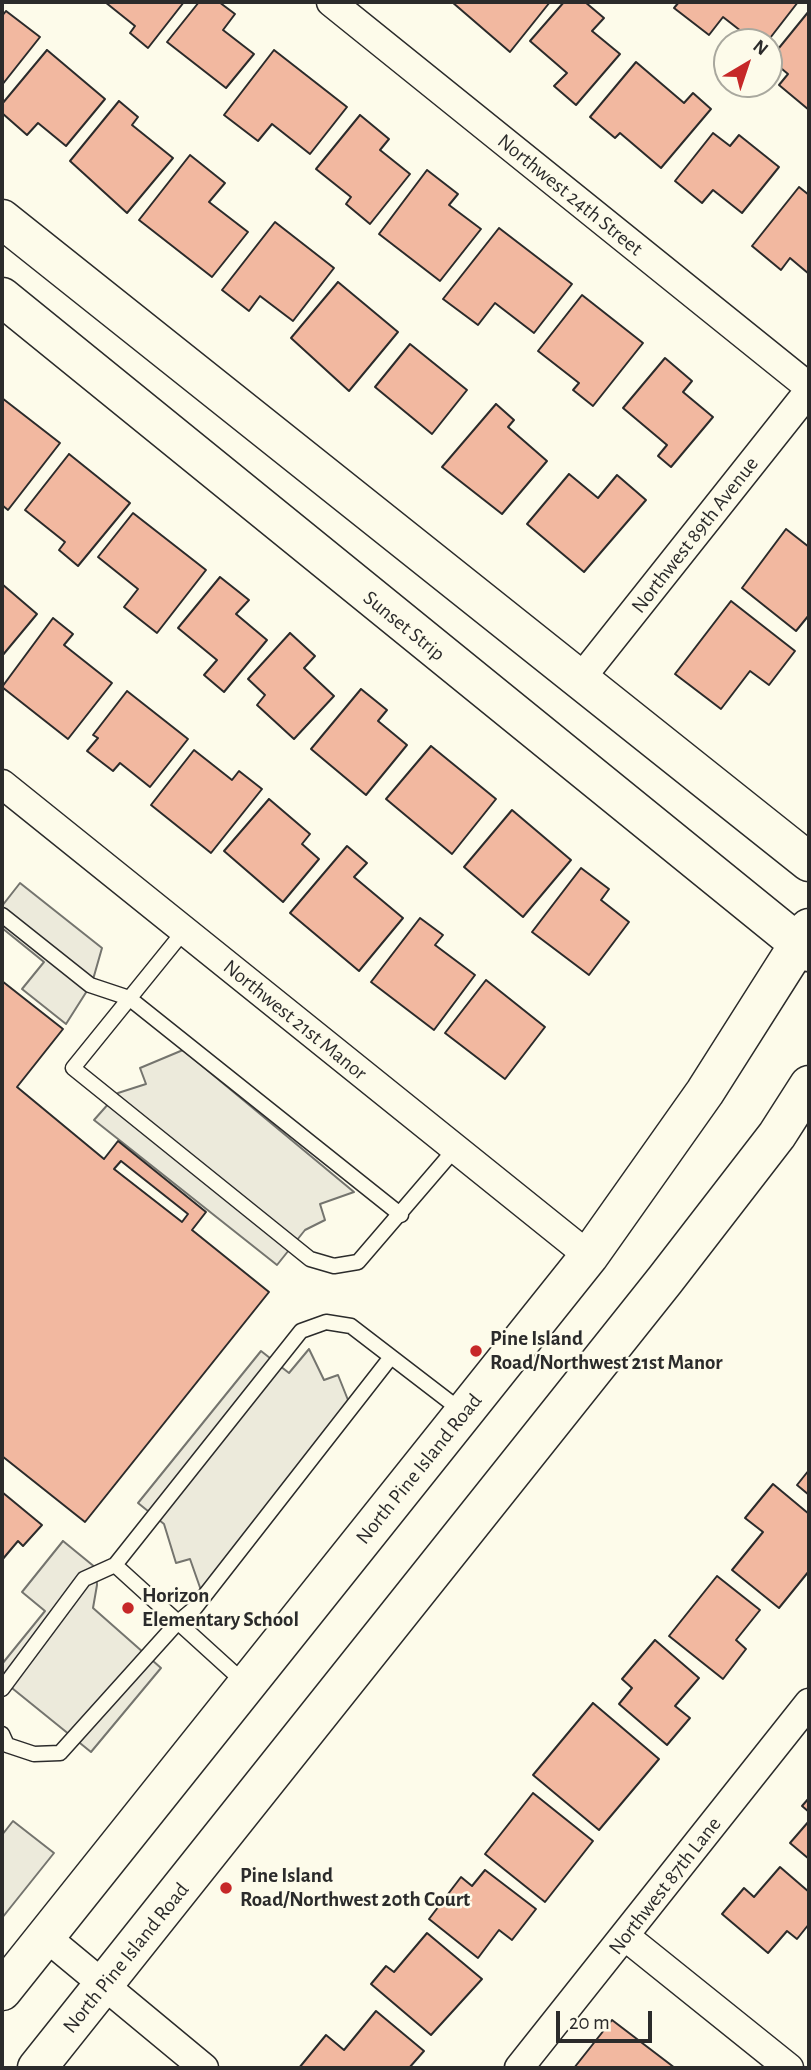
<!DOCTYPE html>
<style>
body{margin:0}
#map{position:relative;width:811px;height:2070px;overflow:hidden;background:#fdfbea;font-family:"Alegreya Sans",sans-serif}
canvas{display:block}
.frame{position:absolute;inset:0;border:4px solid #2b2b2b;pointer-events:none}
.north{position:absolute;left:713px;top:28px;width:70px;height:70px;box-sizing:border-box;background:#fdfbea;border:2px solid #a9a89e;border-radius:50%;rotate:39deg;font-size:19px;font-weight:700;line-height:28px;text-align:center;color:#2b2b2b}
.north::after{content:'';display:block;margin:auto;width:24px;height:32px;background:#c62828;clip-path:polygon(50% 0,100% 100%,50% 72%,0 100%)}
.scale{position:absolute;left:556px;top:2011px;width:96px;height:32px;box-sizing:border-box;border:4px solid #2b2b2b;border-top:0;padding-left:9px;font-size:21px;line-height:24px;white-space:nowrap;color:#2b2b2b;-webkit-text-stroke:5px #fdfbea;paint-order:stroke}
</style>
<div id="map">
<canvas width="811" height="2070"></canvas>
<div class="frame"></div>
<div class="north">N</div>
<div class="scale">20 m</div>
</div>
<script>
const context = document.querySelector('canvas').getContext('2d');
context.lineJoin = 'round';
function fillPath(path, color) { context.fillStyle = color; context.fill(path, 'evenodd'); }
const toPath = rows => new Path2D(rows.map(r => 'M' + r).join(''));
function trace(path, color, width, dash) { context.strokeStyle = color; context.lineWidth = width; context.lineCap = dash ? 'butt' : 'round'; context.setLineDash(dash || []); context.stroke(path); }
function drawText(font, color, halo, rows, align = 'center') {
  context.font = font + ' "Alegreya Sans",sans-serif'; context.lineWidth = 5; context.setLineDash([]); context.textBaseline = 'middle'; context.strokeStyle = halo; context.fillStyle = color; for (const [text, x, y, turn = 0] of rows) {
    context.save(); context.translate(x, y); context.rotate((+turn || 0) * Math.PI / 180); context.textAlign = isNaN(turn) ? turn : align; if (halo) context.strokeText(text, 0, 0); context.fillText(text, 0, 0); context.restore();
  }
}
const parking = toPath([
 [20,883,102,948,92,983,66,1024,22,989,44,962,2,928,2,906,20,883],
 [183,1050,354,1192,320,1204,325,1220,305,1230,277,1265,94,1120,118,1093,146,1084,140,1068,183,1050],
 [309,1349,324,1380,338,1375,350,1405,203,1596,190,1559,176,1563,164,1524,138,1503,261,1351,289,1373,309,1349],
 [63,1541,96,1568,97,1585,93,1608,161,1668,91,1752,2,1680,2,1664,45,1611,22,1592,63,1541],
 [13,1821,54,1853,2,1918,2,1835,13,1821]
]);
fillPath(parking, '#eceadb');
trace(parking, '#74746e', 2);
const building = toPath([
 [105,2,184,2,148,48,130,33,135,26,105,2],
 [199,2,219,2,235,14,223,30,254,54,226,88,167,42,199,2],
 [452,2,550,2,510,52,452,2],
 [564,2,585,2,604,18,592,31,620,54,576,105,554,86,567,73,530,41,564,2],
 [679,2,798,2,767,42,755,42,723,17,709,35,674,8,679,2],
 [6,11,40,37,2,85,2,16,6,11],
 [809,11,809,110,779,85,788,74,770,59,809,11],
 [47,50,105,99,66,146,38,123,27,135,2,113,2,104,47,50],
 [274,50,347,107,310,154,272,124,258,141,224,115,274,50],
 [636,62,684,103,693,93,711,109,661,168,620,133,615,138,590,117,636,62],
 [119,101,138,117,132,125,173,158,127,213,70,161,119,101],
 [360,115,389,139,380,150,410,174,370,224,346,204,351,197,316,169,360,115],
 [713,133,730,146,739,135,779,167,742,213,713,190,702,203,675,181,713,133],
 [190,155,225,183,209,202,248,232,212,277,139,220,190,155],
 [427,170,458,194,449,205,481,229,440,281,379,234,427,170],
 [799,187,809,195,809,274,790,258,781,270,752,246,799,187],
 [275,222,334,268,293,321,260,296,249,311,222,290,275,222],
 [499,228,572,284,534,333,495,303,478,325,443,299,499,228],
 [338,282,398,332,349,391,291,338,338,282],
 [582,295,643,343,593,406,573,390,579,383,538,351,582,295],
 [410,344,467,390,432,434,375,387,410,344],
 [665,358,692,381,683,392,713,417,671,467,658,456,667,445,623,408,665,358],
 [2,398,60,443,8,510,2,505,2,398],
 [496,404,514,420,508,427,547,461,502,514,442,467,496,404],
 [69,454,130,503,78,566,59,550,65,542,25,510,69,454],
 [569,474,598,498,617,475,646,500,584,572,527,524,569,474],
 [133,513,206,570,157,633,124,607,138,589,98,557,133,513],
 [786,529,809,547,809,615,796,631,742,588,786,529],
 [220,577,249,600,236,614,267,640,224,692,204,675,217,660,178,628,220,577],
 [2,584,37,614,2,656,2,584],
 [731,601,795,651,769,685,750,671,721,709,675,674,731,601],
 [53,618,73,634,64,645,112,683,68,739,2,687,53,618],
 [290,633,315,656,304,668,334,696,294,739,257,705,265,695,248,679,290,633],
 [361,689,387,710,378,721,407,745,366,795,311,749,361,689],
 [127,691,188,739,150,787,120,763,113,771,87,751,98,738,93,735,127,691],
 [431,746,496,799,452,854,386,799,431,746],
 [194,750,232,780,239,771,262,789,211,853,151,805,194,750],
 [269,799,310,834,302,844,319,859,283,902,224,851,269,799],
 [512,810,571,860,523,917,464,867,512,810],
 [347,846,367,863,354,877,403,918,359,971,290,913,347,846],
 [581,868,609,889,601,900,629,922,589,975,532,932,581,868],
 [420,918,443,935,435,945,475,975,434,1030,371,982,420,918],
 [486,980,545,1027,505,1079,445,1033,486,980],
 [2,981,63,1029,17,1087,104,1159,118,1141,206,1212,192,1230,269,1292,85,1522,2,1456,2,981],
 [121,1161,188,1214,182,1222,114,1169,121,1161],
 [809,1470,809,1495,797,1485,809,1470],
 [773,1484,809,1514,809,1571,779,1608,732,1570,763,1532,745,1518,773,1484],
 [2,1492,42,1525,23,1546,18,1541,2,1560,2,1492],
 [717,1576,760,1610,736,1640,746,1649,723,1679,669,1636,717,1576],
 [655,1640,699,1678,675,1706,690,1718,667,1745,619,1704,632,1688,622,1679,655,1640],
 [593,1703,659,1759,599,1830,533,1775,593,1703],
 [533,1793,593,1841,545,1902,485,1854,533,1793],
 [809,1798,809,1812,802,1806,809,1798],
 [809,1821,809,1859,790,1843,809,1821],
 [780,1867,809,1892,809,1924,797,1939,787,1931,768,1953,722,1914,744,1888,754,1897,780,1867],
 [485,1870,536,1909,512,1940,499,1930,478,1958,429,1919,461,1877,472,1886,485,1870],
 [427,1933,482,1979,431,2035,371,1984,386,1966,394,1972,427,1933],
 [376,2011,424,2051,409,2068,299,2068,326,2035,344,2050,376,2011],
 [612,2020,675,2068,574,2068,612,2020]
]);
fillPath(building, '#f2b8a0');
trace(building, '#2b2b2b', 2);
const lane = toPath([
 [2,915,90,985,129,998,401,1215],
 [184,931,73,1068,310,1259,334,1266,358,1262,455,1149],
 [115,1565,246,1684],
 [2,1689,84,1579,115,1565,301,1331,326,1322,351,1326,463,1412],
 [2,1734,7,1745,34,1754,60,1753,177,1623,195,1608,391,1357]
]);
const street = toPath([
 [331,2,809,387],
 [581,678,809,391],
 [2,784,589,1256],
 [46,1937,204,2068],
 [626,1937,789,2068],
 [519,2068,809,1703]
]);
const secondary = toPath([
 [2,219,809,862],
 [2,297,809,952],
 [2,1991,589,1256,705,1092,809,928],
 [37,2068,665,1280,777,1135,809,1085]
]);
trace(lane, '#2b2b2b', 17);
trace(street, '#2b2b2b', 31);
trace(secondary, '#2b2b2b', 41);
trace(lane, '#fdfbea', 14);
trace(street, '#fdfbea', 28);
trace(secondary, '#fdfbea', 38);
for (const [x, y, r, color] of [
 [476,1351,7,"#c62828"],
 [128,1608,7,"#c62828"],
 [226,1888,7,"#c62828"]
]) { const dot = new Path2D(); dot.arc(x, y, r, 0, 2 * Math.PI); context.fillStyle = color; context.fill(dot); trace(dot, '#fdfbea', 2.5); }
drawText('21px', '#2b2b2b', '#fdfbea', [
 ["Northwest 24th Street",570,195,39],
 ["Northwest 89th Avenue",695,535,-52],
 ["Sunset Strip",404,626,39],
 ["Northwest 21st Manor",295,1020,39],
 ["North Pine Island Road",419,1469,-51],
 ["Northwest 87th Lane",665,1886,-52],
 ["North Pine Island Road",126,1958,-51]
]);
drawText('bold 21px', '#2b2b2b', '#fdfbea', [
 ["Pine Island",490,1339],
 ["Road/Northwest 21st Manor",490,1363],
 ["Horizon",142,1596],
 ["Elementary School",142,1620],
 ["Pine Island",240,1876],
 ["Road/Northwest 20th Court",240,1900]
], 'left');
</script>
